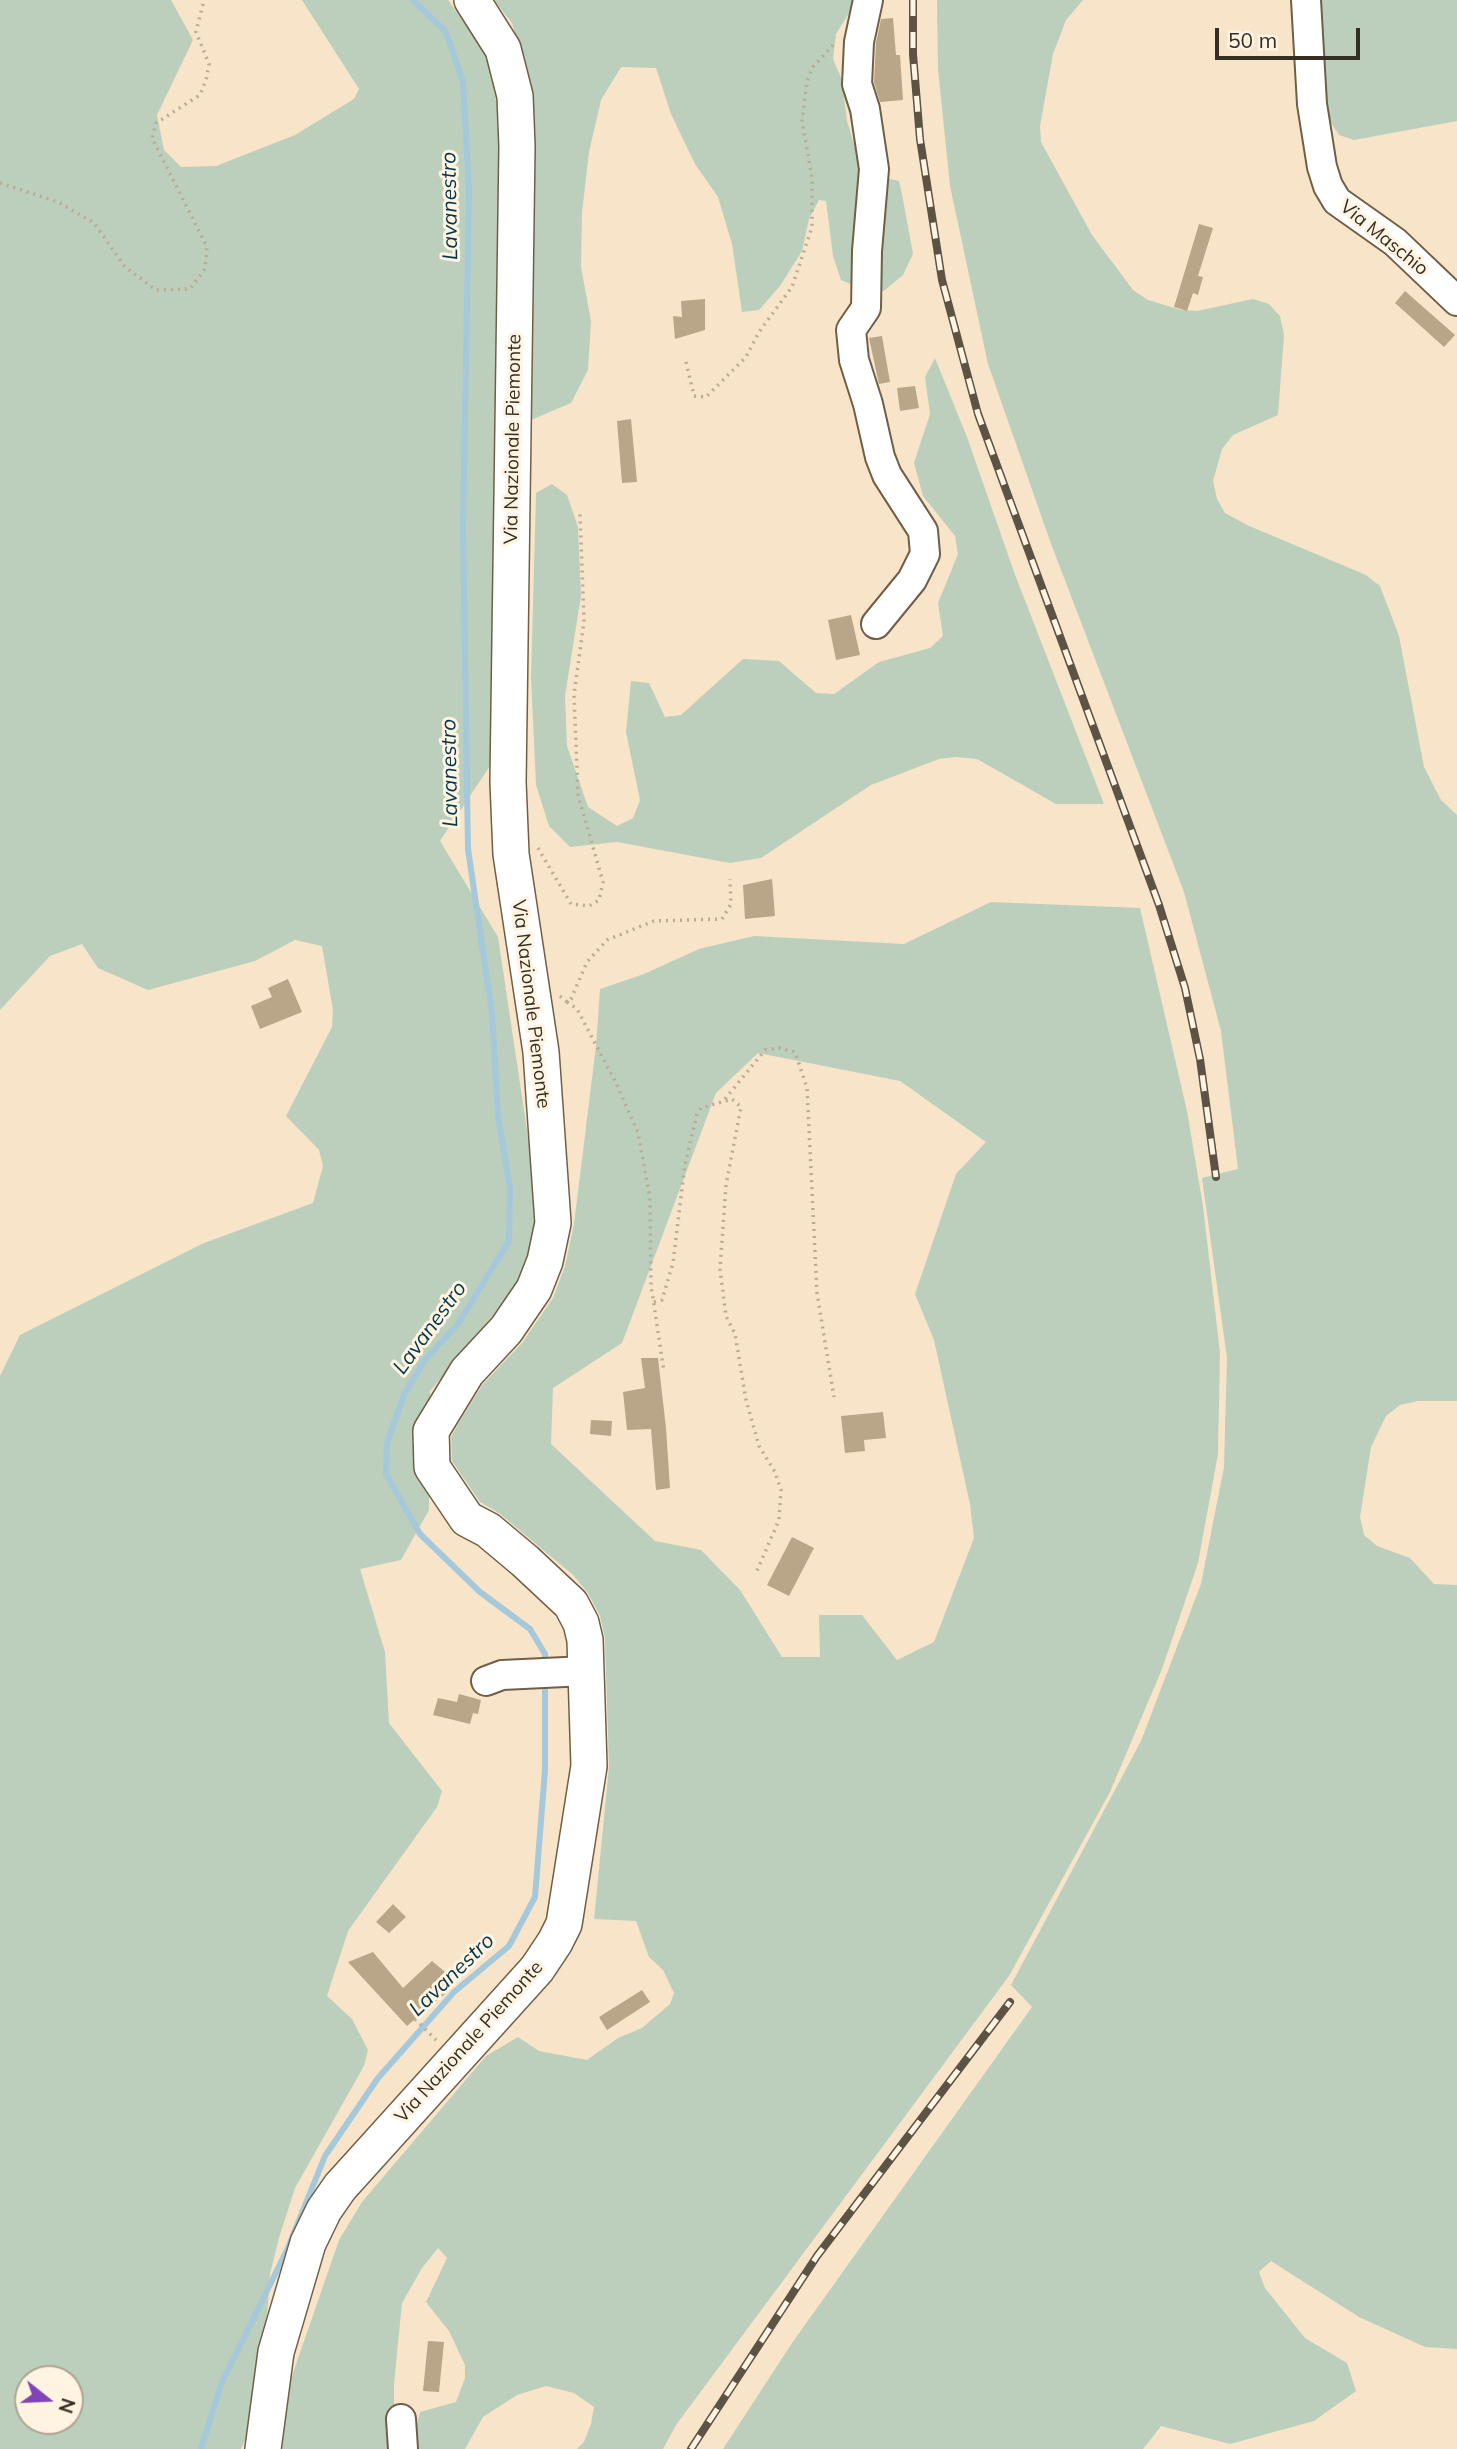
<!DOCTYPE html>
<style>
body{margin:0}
#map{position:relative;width:1457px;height:2449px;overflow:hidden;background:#f8e5c9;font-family:Mulish,sans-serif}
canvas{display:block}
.north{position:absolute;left:14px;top:2365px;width:70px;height:70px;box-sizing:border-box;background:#fff3e2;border:2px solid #aea496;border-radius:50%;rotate:108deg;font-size:19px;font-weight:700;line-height:28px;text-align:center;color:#352e23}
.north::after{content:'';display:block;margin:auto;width:24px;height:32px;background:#8143b8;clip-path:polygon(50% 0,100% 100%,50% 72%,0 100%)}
.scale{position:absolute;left:1215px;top:28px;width:145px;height:32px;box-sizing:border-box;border:4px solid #352e23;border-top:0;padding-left:9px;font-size:21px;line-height:24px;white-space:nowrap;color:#352e23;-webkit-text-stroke:5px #fff3e2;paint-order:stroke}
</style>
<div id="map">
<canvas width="1457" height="2449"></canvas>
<div class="north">N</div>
<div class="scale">50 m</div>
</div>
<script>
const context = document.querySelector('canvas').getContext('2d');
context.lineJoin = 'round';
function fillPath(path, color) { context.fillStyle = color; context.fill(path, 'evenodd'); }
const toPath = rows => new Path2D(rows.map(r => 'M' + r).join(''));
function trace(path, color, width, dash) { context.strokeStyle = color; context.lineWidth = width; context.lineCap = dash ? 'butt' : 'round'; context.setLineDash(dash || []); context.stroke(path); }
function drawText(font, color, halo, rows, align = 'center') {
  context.font = font + ' Mulish,sans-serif'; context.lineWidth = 6; context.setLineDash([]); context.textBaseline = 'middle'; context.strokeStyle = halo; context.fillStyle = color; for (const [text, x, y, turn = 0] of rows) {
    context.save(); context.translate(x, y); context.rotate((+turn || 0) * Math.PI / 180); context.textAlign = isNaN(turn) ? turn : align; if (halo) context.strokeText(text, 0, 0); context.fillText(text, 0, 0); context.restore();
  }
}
fillPath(toPath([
 [0,0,171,0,193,40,157,115,164,150,181,167,216,166,295,135,354,99,359,89,302,0,448,0,490,58,495,78,499,126,496,757,440,841,498,937,539,1210,523,1275,474,1340,430,1391,429,1510,401,1560,360,1569,385,1652,389,1723,442,1791,437,1807,348,1931,327,1996,352,2019,368,2050,364,2066,295,2188,279,2238,270,2274,266,2335,254,2420,241,2449,0,2449,0,1376,20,1335,204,1243,313,1203,323,1166,319,1150,286,1116,332,1027,333,1010,322,946,295,940,255,961,148,990,98,968,82,944,50,956,0,1010],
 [28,2379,70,2379,70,2421,28,2421],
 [494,0,857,0,836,34,833,59,842,80,847,121,863,173,899,181,901,189,913,254,903,275,884,291,869,292,841,280,833,256,826,201,819,200,809,219,802,251,780,286,759,310,742,312,732,244,718,197,695,164,671,114,656,68,621,67,601,100,589,152,582,213,581,267,591,321,588,370,571,403,531,420,528,77,512,23],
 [937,0,1083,0,1066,20,1053,54,1040,126,1041,142,1092,235,1133,290,1148,300,1181,310,1197,311,1253,299,1269,304,1280,316,1284,335,1278,415,1233,435,1222,449,1213,481,1217,499,1225,513,1247,525,1366,575,1380,586,1399,636,1424,767,1441,800,1457,815,1457,1401,1418,1401,1400,1405,1386,1416,1371,1447,1360,1517,1364,1535,1377,1546,1410,1558,1434,1584,1457,1585,1457,2349,1425,2347,1359,2317,1271,2261,1259,2272,1265,2288,1305,2338,1347,2363,1356,2391,1314,2421,1230,2444,1161,2426,1143,2449,723,2449,792,2343,1032,2007,1011,1985,1141,1741,1201,1584,1224,1467,1227,1358,1202,1178,1238,1169,1221,1031,1184,892,1050,541,988,364,950,186,938,69],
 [1320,0,1457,0,1457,121,1354,140,1339,135,1330,121,1322,90],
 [935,358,967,437,1014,572,1104,804,1056,804,977,759,956,757,939,759,871,785,761,858,730,863,617,842,570,847,549,826,536,785,531,678,536,493,552,484,567,495,578,527,581,596,565,696,567,746,588,807,617,826,633,818,640,800,626,732,631,681,649,683,665,717,681,715,743,659,779,661,816,693,834,694,879,662,930,648,943,636,938,603,958,554,955,536,923,496,914,463,930,414,925,377],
 [991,902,1140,908,1187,1111,1203,1206,1220,1353,1218,1454,1198,1563,1162,1669,1110,1792,1009,1976,676,2425,663,2449,577,2449,584,2442,591,2424,594,2407,574,2393,546,2386,517,2395,483,2417,465,2449,411,2449,420,2412,456,2402,465,2378,465,2365,449,2331,426,2302,447,2258,438,2248,422,2268,402,2303,394,2384,394,2449,271,2449,276,2422,339,2240,362,2202,486,2056,518,2037,539,2051,587,2060,618,2038,642,2028,670,2004,674,1993,663,1970,649,1957,636,1921,594,1919,609,1767,605,1638,600,1616,588,1593,573,1575,499,1513,480,1502,452,1461,451,1437,461,1419,483,1384,522,1343,553,1298,565,1266,574,1224,596,1046,600,989,644,974,699,949,754,936,904,944],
 [758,1053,900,1081,986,1142,956,1174,915,1294,934,1340,970,1504,974,1538,934,1642,897,1660,862,1615,819,1615,820,1657,782,1657,740,1590,701,1550,655,1541,551,1444,553,1388,622,1343,716,1093]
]), '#bbcfbc');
trace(toPath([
 [413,0,446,32,463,82,469,189,463,528,468,849,492,1013,498,1116,510,1188,509,1241,458,1324,424,1361,404,1395,387,1443,386,1474,420,1534,480,1592,530,1629,545,1654,545,1666],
 [201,2449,222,2382,287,2250,325,2156,378,2078,454,1992,509,1946,535,1897,545,1770,545,1681]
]), '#a5c8db', 6);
fillPath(toPath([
 [893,18,896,55,900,55,903,100,880,102,874,82,876,43,881,19],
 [1199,224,1213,228,1198,276,1203,277,1198,295,1193,293,1187,311,1174,307],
 [1405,291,1455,335,1444,347,1395,303],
 [705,299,705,330,675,339,673,316,682,317,681,301],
 [882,336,890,382,879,384,869,338],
 [915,386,919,408,900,411,897,388],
 [631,419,637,482,622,483,617,421],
 [851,615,860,655,836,660,828,620],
 [772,879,775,916,745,919,743,885],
 [288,979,302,1012,260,1029,251,1006,272,997,268,988],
 [641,1358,658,1358,666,1428,670,1488,656,1490,651,1429,627,1430,623,1392,645,1388],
 [883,1412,886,1438,864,1440,865,1451,845,1453,841,1416],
 [591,1420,612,1421,611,1436,590,1434],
 [792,1537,814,1548,789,1596,767,1585],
 [459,1694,481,1700,478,1714,473,1713,470,1724,433,1715,438,1698,457,1702],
 [393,1904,406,1917,389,1933,376,1922],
 [373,1952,403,1988,432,1961,456,1981,451,1989,407,2026,348,1962],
 [642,1990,650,2002,607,2030,599,2017],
 [428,2341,444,2342,439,2392,423,2391]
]), '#b9a588');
const minor = toPath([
 [868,0,859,42,857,84,865,109,874,169,867,251,866,308,851,330,854,360,868,404,880,457,887,475,923,531,925,554,912,580,876,624],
 [1306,0,1312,104,1322,167,1328,186,1337,201,1395,242,1457,301],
 [486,1681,502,1675,586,1671],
 [401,2419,403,2449]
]);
const major = toPath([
 [263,2449,276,2352,308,2243,324,2210,340,2187,537,1969,555,1942,564,1924,589,1766,585,1640,581,1623,571,1604,525,1561,488,1530,467,1519,432,1467,431,1431,467,1372,506,1330,534,1289,545,1261,553,1223,541,1052,511,854,508,782,517,146,515,96,503,49,472,0]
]);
trace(minor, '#705f47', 32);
trace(major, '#705f47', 38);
trace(toPath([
 [0,183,58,202,94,223,125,267,156,290,190,289,205,269,207,247,152,138,156,123,200,95,206,80,209,64,196,32,204,0],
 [686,362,694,396,706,397,746,357,759,332,792,287,812,227,812,178,802,121,807,81,813,67,834,44],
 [538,848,571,904,589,906,599,900,603,882,578,795,574,695,584,621,580,513],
 [560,996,567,1002,571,999,587,962,607,940,654,921,722,919,731,904,730,879],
 [567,1002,577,1009,617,1085,638,1133,650,1198,651,1285,664,1372],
 [725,1099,765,1050,779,1048,795,1052,807,1088,817,1293,834,1397],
 [654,1302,662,1300,673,1263,685,1164,697,1114,701,1108,732,1099,741,1107,726,1185,720,1269,726,1316,735,1334,746,1400,759,1446,775,1472,781,1490,779,1520,756,1573],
 [415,2019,436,2040]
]), '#baab94', 3.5, [2, 5]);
trace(minor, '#fff', 28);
trace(major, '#fff', 35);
const rail = toPath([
 [913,0,913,54,920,139,942,280,978,414,1159,905,1185,988,1200,1059,1216,1177],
 [691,2449,817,2256,1010,2002]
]);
trace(rail, '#5c5344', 8);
trace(rail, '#fff3e2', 5, [16]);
drawText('19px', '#352e23', '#fff3e2', [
 ["Via Maschio",1384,238,39],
 ["Via Nazionale Piemonte",513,439,-89],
 ["Via Nazionale Piemonte",531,1004,83],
 ["Via Nazionale Piemonte",469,2042,-48]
]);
drawText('italic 21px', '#03374a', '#fff3e2', [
 ["Lavanestro",450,206,-91],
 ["Lavanestro",450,773,-91],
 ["Lavanestro",430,1328,-54],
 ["Lavanestro",452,1975,-44]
]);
</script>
